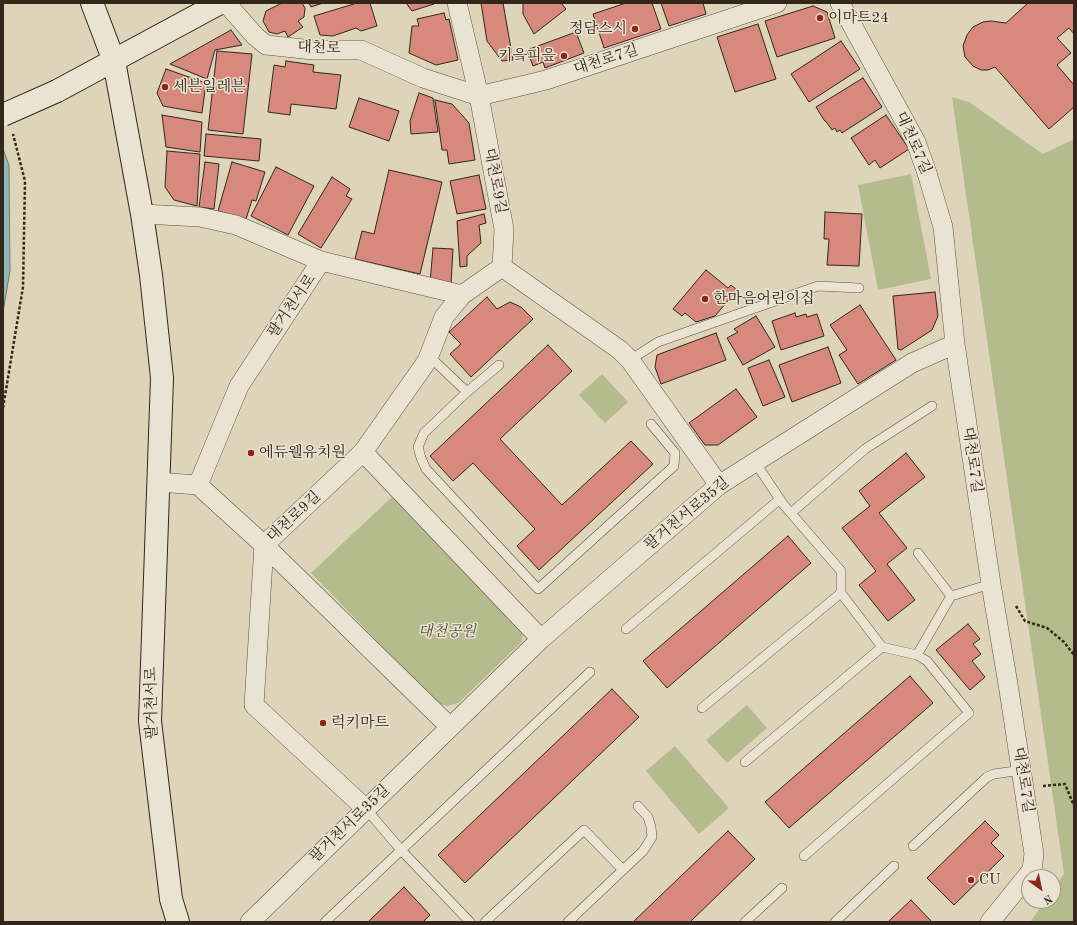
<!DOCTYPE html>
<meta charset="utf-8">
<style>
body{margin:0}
#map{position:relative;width:1077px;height:925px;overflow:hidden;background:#ded4ba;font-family:"Old Standard TT",serif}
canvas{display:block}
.frame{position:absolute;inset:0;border:4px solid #32271a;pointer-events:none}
.north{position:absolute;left:1021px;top:869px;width:40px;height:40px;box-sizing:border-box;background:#eae3d2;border:1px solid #a09888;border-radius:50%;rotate:147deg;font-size:11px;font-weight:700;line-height:16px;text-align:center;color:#32271a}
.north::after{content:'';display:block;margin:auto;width:14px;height:18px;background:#8f2418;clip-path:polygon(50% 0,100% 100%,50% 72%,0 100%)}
</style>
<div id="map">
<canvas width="1077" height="925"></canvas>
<div class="frame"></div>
<div class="north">N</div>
</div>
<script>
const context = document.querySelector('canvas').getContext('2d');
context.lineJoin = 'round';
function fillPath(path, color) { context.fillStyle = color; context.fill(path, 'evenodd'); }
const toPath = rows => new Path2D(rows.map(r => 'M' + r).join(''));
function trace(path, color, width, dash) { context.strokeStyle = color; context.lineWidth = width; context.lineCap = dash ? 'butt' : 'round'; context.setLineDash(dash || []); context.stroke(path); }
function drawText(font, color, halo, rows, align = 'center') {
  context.font = font + ' "Old Standard TT","Noto Serif KR",serif'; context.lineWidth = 3; context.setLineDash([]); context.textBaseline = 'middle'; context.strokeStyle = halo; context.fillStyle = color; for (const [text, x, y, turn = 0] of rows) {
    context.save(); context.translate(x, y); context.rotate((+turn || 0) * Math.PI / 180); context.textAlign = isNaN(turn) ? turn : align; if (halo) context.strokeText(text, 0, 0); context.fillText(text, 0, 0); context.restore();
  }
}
fillPath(toPath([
 [952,97,969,102,1043,154,1074,139,1074,922,1030,922,1045,901,1053,901,1053,889,1064,874],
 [911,174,931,279,878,290,858,185],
 [602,374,628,402,605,423,579,395],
 [392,497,519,624,523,634,522,642,458,703,447,706,437,703,311,573],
 [747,705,767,728,727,763,706,740],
 [675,746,729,808,699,834,646,771]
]), '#b4bc8d');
const water = toPath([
 [3,149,9,165,10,271,3,312,3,149]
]);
fillPath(water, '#94b7b4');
trace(water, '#6d7d76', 1);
const building = toPath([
 [282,3,302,3,305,8,304,17,298,21,303,27,288,37,285,31,277,34,269,32,263,21,266,11,282,3],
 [309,3,323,3,311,7,309,3],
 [357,3,370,3,377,26,361,31,356,28,333,36,320,35,314,16,357,3],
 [406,3,433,3,434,4,412,11,406,3],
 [481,3,503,3,513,60,502,61,487,41,481,3],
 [523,3,561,3,566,9,534,34,523,14,523,3],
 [626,3,652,3,661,29,604,48,593,14,626,3],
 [661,3,703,3,706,14,669,26,661,3],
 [1028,3,1074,3,1074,34,1069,28,1057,38,1071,53,1057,65,1074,85,1074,107,1049,129,995,67,988,70,981,70,973,66,965,57,963,46,967,35,973,27,983,22,991,21,1006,23,1028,3],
 [813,6,827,12,835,38,777,57,765,21,813,6],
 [444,13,446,20,449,19,458,60,436,65,409,53,412,26,419,26,417,19,444,13],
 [758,24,776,79,735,92,717,37,758,24],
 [231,30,242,45,215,50,207,79,170,64,231,30],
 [576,32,584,53,545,68,543,62,533,66,527,50,576,32],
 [841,41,860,69,809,102,791,74,841,41],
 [217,51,252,54,243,134,208,130,217,51],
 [286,61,314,65,313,72,341,75,336,109,291,104,290,115,268,112,274,65,285,67,286,61],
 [166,69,206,83,202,113,163,106,157,93,166,69],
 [863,78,882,107,842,133,840,130,837,132,835,128,832,130,827,123,824,120,816,107,863,78],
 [419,93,433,98,438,132,411,134,410,121,419,93],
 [359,98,399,111,389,141,349,127,359,98],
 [435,100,452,104,469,123,475,160,449,164,447,150,442,150,435,100],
 [162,115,202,122,200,152,166,147,162,115],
 [886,115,909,149,880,168,875,160,869,165,851,138,886,115],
 [206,134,261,139,259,161,204,156,206,134],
 [167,151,200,154,197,206,174,200,165,187,167,151],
 [205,162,219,164,214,209,199,207,205,162],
 [232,162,265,172,256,201,252,200,246,219,218,211,232,162],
 [276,167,314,186,288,235,251,216,276,167],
 [389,170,442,182,420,274,355,259,362,231,374,234,389,170],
 [479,175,486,209,457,214,450,181,479,175],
 [332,177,350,189,346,196,352,199,321,248,298,234,332,177],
 [825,212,862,214,859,266,827,265,829,239,824,239,825,212],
 [484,214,486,223,479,225,481,243,467,256,467,266,460,267,457,221,484,214],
 [433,248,453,249,451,284,430,283,433,248],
 [706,270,728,288,731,285,737,290,715,316,696,322,685,313,682,316,673,309,706,270],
 [935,292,938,316,932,330,901,350,898,349,893,296,935,292],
 [487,297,497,309,510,302,521,307,533,319,471,377,450,354,461,344,449,332,487,297],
 [860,305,896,360,858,384,839,355,847,350,830,325,860,305],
 [795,313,796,317,806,314,807,317,817,314,824,336,781,350,772,321,795,313],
 [756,316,775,347,743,365,727,338,738,332,734,329,756,316],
 [716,333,726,360,661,384,655,367,657,355,716,333],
 [548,345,572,371,500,439,562,505,631,441,653,464,539,570,517,546,535,529,473,463,453,481,430,456,548,345],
 [828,347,841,383,792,402,779,365,828,347],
 [769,360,785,397,763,406,748,368,769,360],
 [736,389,757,417,718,445,705,445,689,423,736,389],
 [906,453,925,477,879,513,907,548,887,564,915,600,888,621,859,585,876,571,842,528,870,506,859,491,906,453],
 [788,536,811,563,667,688,643,661,788,536],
 [968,624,980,639,973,644,981,654,972,661,985,677,970,690,936,650,968,624],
 [910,676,933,703,789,828,765,802,910,676],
 [612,689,639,717,465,883,438,855,612,689],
 [985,821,999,835,991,843,1004,856,954,905,927,878,985,821],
 [728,831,755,859,690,922,633,922,728,831],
 [404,887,430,915,423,922,368,922,404,887],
 [911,900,932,922,888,922,911,900]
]);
fillPath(building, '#d7897d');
trace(building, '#32271a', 1);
const service = toPath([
 [429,356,467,392],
 [630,360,658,342,818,286,859,288],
 [499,365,467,392,424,433,418,447,421,458,426,469,538,589,674,466,675,453,651,424],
 [755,462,783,504,841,571,841,593,882,647,917,655,927,661,969,713,804,856],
 [791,513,865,449,932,406],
 [918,553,951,596],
 [626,629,780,499],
 [917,655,951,596,991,584],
 [702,708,841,593],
 [745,762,882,647],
 [366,809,401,850,470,922],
 [913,846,987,777,994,774,1022,770],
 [325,922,590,672],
 [485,922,584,830,623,870],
 [568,922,643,851,652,837,651,827,648,817,638,806],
 [745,922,782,888],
 [835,922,894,866]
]);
const minor = toPath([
 [226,3,255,36,266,45,313,50,361,50,423,78,479,96,546,80,777,3],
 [457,3,479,96,504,229,502,267],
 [840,3,916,142,927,173,943,227,955,344,991,584,1008,684,1034,854,1032,870,990,922],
 [142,214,200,217,236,225,321,261,462,295],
 [502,267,620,350,630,360,719,485],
 [363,452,541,639],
 [158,482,198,485],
 [198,485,264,545,450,727],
 [198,485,239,386,321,261],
 [366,809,254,705,264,545,363,452,427,361,444,317,462,295,502,267],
 [250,922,541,639,719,485,912,363,955,344]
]);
const secondary = toPath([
 [92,3,114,61,142,214,151,275,162,378,150,721,171,899,178,922],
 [57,91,220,3]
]);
trace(service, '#5d5242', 10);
trace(minor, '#5d5242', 20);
trace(secondary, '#32271a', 24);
trace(toPath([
 [3,408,23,287,25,181,13,134],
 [1016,606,1025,621,1047,628,1064,642,1074,655],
 [1043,786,1065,784,1074,806]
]), '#32271a', 2.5, [3, 2]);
trace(service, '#eae3d2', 9);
trace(minor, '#eae3d2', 19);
trace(secondary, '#eae3d2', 22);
const secondaryBridge = toPath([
 [3,115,57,91]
]);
trace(secondaryBridge, '#32271a', 24, []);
trace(secondaryBridge, '#eae3d2', 22);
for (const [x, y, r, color] of [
 [820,18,4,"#8f2418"],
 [635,29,4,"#8f2418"],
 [564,56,4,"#8f2418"],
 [165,87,4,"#8f2418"],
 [705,299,4,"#8f2418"],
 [251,453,4,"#8f2418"],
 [323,723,4,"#8f2418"],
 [971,880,4,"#8f2418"]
]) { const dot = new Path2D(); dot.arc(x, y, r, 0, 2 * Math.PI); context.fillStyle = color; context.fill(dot); trace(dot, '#eae3d2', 1.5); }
drawText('15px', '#32271a', '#eae3d2', [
 ["이마트24",828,18],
 ["정담스시",627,29,"right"],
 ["키읔피읖",556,56,"right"],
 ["세븐일레븐",173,87],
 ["한마음어린이집",713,299],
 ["에듀웰유치원",259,453],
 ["럭키마트",331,723],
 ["CU",979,880]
], 'left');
drawText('15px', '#32271a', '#eae3d2', [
 ["대천로",319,48,2],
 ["대천로7길",606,60,-18],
 ["대천로7길",913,143,66],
 ["대천로9길",495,181,79],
 ["팔거천서로",292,306,-56],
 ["대천로7길",972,460,82],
 ["팔거천서로35길",687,514,-40],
 ["대천로9길",294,517,-43],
 ["팔거천서로",152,703,-91],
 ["대천로7길",1023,780,81],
 ["팔거천서로35길",350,824,-44]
]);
drawText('italic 15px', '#524c37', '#eae3d2', [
 ["대천공원",447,632]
]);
</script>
